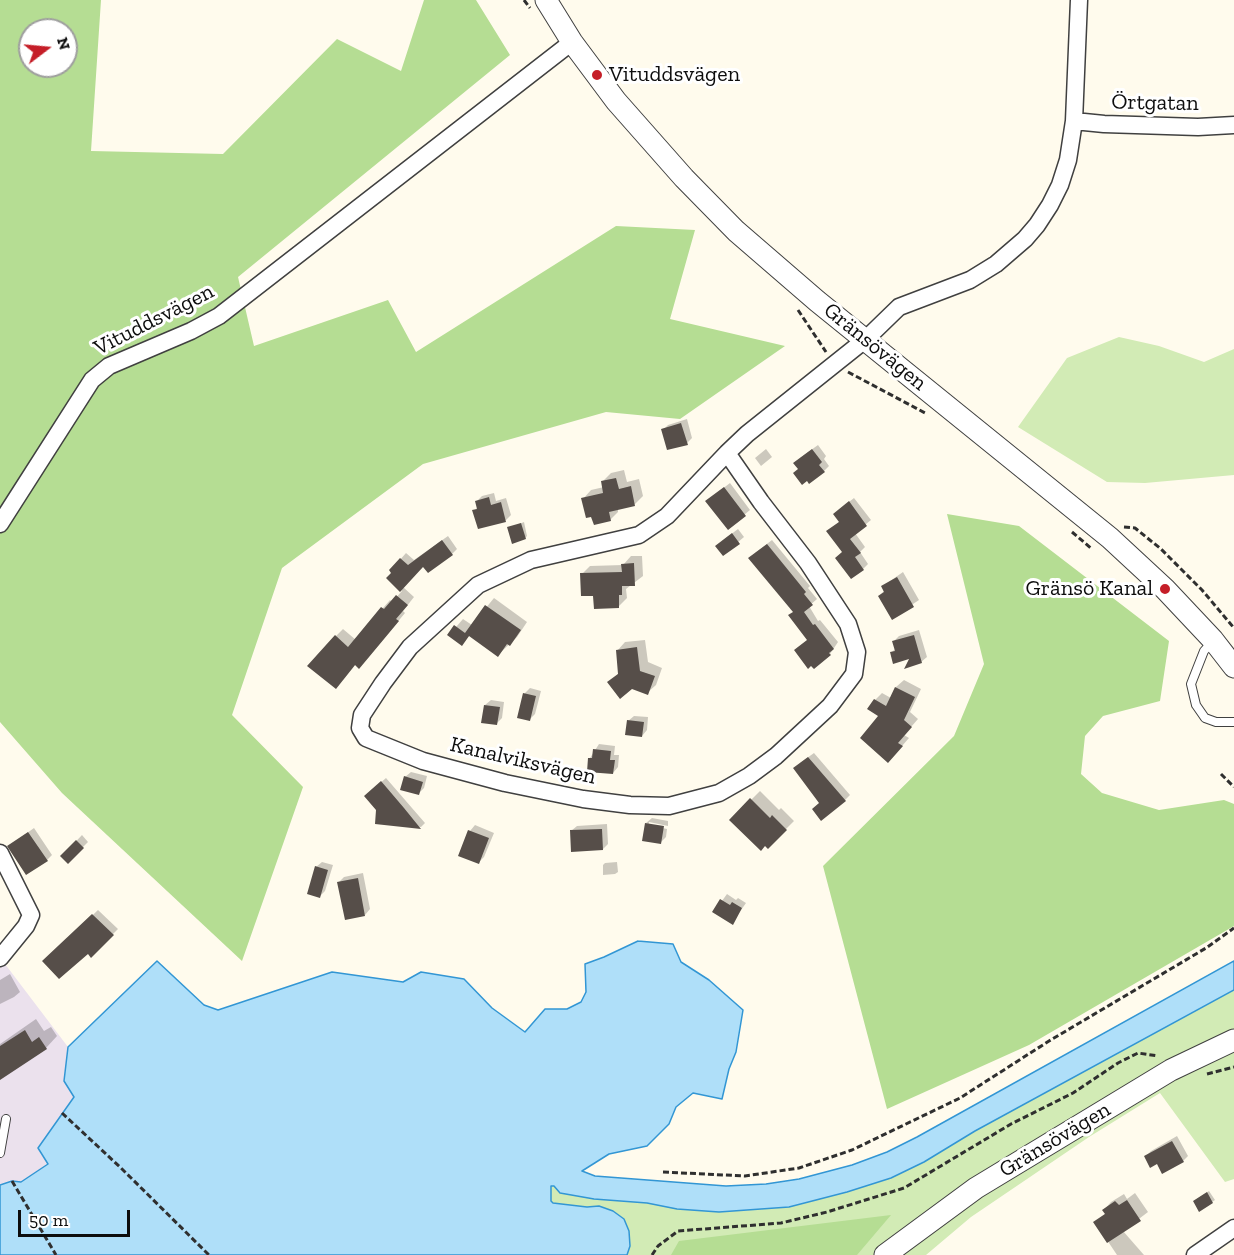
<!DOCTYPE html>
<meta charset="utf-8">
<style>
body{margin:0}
#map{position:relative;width:1234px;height:1255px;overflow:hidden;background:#fffbed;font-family:"Zilla Slab",serif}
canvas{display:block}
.north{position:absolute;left:18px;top:18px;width:60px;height:60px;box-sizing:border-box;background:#fff;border:2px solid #9e9e9e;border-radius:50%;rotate:74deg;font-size:16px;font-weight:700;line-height:24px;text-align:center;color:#0d0d0d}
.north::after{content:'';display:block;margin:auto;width:21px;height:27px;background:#c51e28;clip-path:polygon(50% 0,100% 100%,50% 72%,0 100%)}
.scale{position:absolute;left:18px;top:1210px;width:112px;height:27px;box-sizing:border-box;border:3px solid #0d0d0d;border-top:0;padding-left:8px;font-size:18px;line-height:21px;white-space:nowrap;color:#0d0d0d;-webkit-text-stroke:4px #fff;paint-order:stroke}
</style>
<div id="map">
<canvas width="1234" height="1255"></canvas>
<div class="north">N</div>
<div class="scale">50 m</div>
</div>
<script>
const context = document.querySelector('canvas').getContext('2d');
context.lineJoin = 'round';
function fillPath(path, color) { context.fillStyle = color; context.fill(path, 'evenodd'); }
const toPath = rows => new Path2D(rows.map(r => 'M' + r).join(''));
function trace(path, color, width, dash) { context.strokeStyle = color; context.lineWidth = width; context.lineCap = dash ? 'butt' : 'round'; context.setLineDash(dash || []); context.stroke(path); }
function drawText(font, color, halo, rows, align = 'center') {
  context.font = font + ' "Zilla Slab",serif'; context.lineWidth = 6; context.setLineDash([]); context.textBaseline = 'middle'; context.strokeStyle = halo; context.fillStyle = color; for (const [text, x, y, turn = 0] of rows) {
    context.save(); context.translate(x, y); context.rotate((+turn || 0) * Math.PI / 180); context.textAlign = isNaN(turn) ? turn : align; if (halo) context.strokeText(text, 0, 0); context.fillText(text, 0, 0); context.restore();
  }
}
fillPath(toPath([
 [0,951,5,964,68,1047,64,1081,74,1097,38,1148,48,1163,21,1183,12,1181,0,1185]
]), '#ebe1ed');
fillPath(toPath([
 [1119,337,1159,346,1204,362,1234,349,1234,475,1145,483,1107,482,1018,427,1067,358],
 [1234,990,1234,1179,1225,1182,1160,1093,1089,1137,971,1217,926,1255,627,1255,630,1246,599,1206,587,1207,553,1203,551,1201,550,1187,553,1185,560,1193,594,1199,647,1203,677,1209,719,1212,778,1208,847,1192,891,1178,924,1162,975,1131]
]), '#d2ebb5');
fillPath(toPath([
 [0,0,101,0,91,151,223,154,337,39,401,71,424,0,476,0,510,55,238,277,254,346,388,300,416,352,616,226,695,230,670,319,785,346,680,419,606,412,423,464,282,568,232,715,303,787,242,961,62,793,0,722],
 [30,30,66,30,66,66,30,66],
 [947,514,1019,526,1169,641,1160,701,1103,716,1085,736,1081,774,1102,793,1159,810,1224,800,1234,804,1234,926,1029,1045,887,1109,823,866,954,736,984,664],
 [891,1215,857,1255,671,1255,679,1241]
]), '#b5dd93');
const water = toPath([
 [638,941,673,944,681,962,709,980,743,1010,736,1052,729,1069,722,1099,693,1093,676,1107,669,1124,647,1146,609,1154,582,1171,595,1176,726,1186,766,1184,799,1179,852,1165,887,1152,917,1137,1234,961,1234,990,975,1131,924,1162,891,1178,847,1192,789,1207,719,1212,677,1209,647,1203,594,1199,560,1193,554,1186,551,1186,551,1201,553,1203,587,1207,599,1206,613,1211,624,1219,629,1231,630,1246,627,1255,0,1255,0,1185,12,1181,21,1182,48,1164,38,1148,74,1097,64,1081,68,1047,157,961,204,1005,218,1010,332,972,403,982,421,972,464,979,492,1008,525,1032,545,1009,567,1009,581,1002,586,992,585,964,604,957,638,941]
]);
fillPath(water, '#afdff9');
trace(water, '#3296d4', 1.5);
fillPath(toPath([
 [687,419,692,438,687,443,663,430,668,425],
 [818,445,826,456,824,459,829,466,824,471,799,469,800,458],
 [766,449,772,457,761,466,755,458],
 [624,470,627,482,639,479,643,496,635,504,618,509,618,512,610,520,583,499,591,490,604,487,602,482,611,473],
 [730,483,750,510,728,528,713,496],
 [494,493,496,501,506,498,511,515,506,520,479,528,474,511,478,507,476,502,482,496],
 [854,498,871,520,855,533,865,547,860,552,868,564,863,569,844,552,833,527,840,521,840,509],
 [524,522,527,536,525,538,509,528],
 [738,529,744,537,724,554,722,541],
 [448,536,457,549,452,554,424,565,403,587,414,597,403,611,405,613,367,659,356,664,343,680,336,636,343,629,356,640,383,608,390,600,392,602,402,591,388,578,394,572,391,570,406,553,414,560],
 [772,540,810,586,808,588,817,599,809,606,818,621,820,620,838,642,830,654,809,639,795,611,755,553],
 [631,556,642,556,643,576,626,589,627,598,618,607,595,594,582,574,590,566,623,565],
 [903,572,919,600,892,618,879,596,885,590,883,586],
 [494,598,527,622,517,637,498,655,470,635,462,644,449,635,463,619,472,625],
 [919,630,927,657,921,662,912,656,891,653,896,648,894,641,899,636],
 [645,640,648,662,662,668,656,685,647,693,609,682,620,672,617,651,625,642],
 [904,680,921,689,910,712,918,719,904,735,909,738,895,754,875,700,882,693,891,698,896,687],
 [530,688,541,691,535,714,530,719,519,717,525,693],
 [491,700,504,702,502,718,496,724,485,705],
 [634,716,648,717,647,730,642,736,628,721],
 [599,744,615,746,614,755,619,755,618,767,613,773,590,758],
 [814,753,850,795,845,800,820,802,800,763],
 [411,772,427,776,424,788,419,793,405,777],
 [386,778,425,823,421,827,377,822,378,810,371,791],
 [760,791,779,810,781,808,794,821,768,847,731,820],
 [652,818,668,821,668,826,649,822,649,825,667,829,666,837,660,843,646,823],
 [607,824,608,844,603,849,571,831,577,826],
 [475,825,494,833,484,857,479,862,460,855,470,831],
 [34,828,52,855,47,860,9,846],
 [82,835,88,842,68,862,62,856],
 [322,862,333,865,325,891,319,897,316,867],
 [617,862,618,872,615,874,603,875,603,865,605,863],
 [363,873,370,909,365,915,339,882,344,877],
 [727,894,736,900,738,898,746,903,732,923,714,912],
 [98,910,118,929,91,956,88,952,45,961],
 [10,974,20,992,14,997,0,1004,0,980],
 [36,1019,44,1031,51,1027,57,1036,46,1048,0,1078,0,1044],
 [1177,1136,1188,1156,1183,1161,1157,1162,1146,1156,1151,1151],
 [1209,1191,1215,1200,1212,1202,1197,1199],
 [1135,1193,1148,1212,1123,1231,1144,1255,1117,1255,1095,1222,1106,1213,1104,1210,1111,1202,1124,1194,1127,1199]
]), '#0003');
fillPath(toPath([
 [681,423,688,445,667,450,661,429],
 [812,449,822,462,819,465,825,472,809,484,807,481,802,485,793,473,798,469,793,463],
 [616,478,619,489,631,486,635,506,609,512,611,521,594,525,591,517,586,518,581,498,603,493,601,481],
 [724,487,746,516,728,530,705,501],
 [489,497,491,505,501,502,506,522,478,529,472,510,477,509,475,501],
 [849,501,867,526,850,539,861,553,855,557,864,570,851,579,835,558,842,552,826,531,839,522,833,514],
 [521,523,526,539,512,544,507,527],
 [732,533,740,544,723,556,715,546],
 [442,540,453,555,428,573,423,567,400,592,386,578,391,573,389,570,400,558,408,565],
 [767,544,806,592,804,594,813,605,804,612,813,625,815,624,834,649,829,653,831,655,814,669,811,666,808,669,794,650,807,640,788,615,793,612,748,558],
 [634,563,635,586,622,586,622,595,619,595,619,608,594,609,593,596,581,596,580,573,622,572,621,564],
 [897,577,914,607,892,620,878,596,884,592,881,586],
 [396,595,408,605,396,619,399,621,359,669,355,665,336,689,307,666,335,635,348,647,381,607,384,609],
 [485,605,521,630,510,646,507,644,498,657,469,636,462,646,447,635,454,625,465,633],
 [914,635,922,663,904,669,909,659,893,664,890,652,895,651,892,641],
 [637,647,640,671,655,676,648,695,632,689,620,699,607,682,618,674,616,650],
 [895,687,915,697,904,720,912,727,898,743,903,746,888,763,860,738,878,716,867,709,874,699,886,706],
 [523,693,536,696,530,721,517,718],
 [484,705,500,707,497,725,481,723],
 [627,720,644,722,642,737,625,735],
 [593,749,611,751,610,760,615,760,613,774,587,772,588,758,592,758],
 [808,757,846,801,821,821,812,809,819,803,793,768],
 [404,776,423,782,419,795,400,790],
 [381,781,404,808,421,829,375,824,376,810,364,796],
 [750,798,770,818,772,815,787,830,768,849,765,846,761,851,729,820],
 [645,823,664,826,661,844,642,841],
 [602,829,603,850,571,852,570,830],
 [468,830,489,838,479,864,458,856],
 [28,832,48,861,26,875,7,846],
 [76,840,84,848,68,864,60,856],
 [315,866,328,870,320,898,307,894],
 [358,878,365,916,345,920,337,882],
 [720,899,730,905,732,902,742,908,733,925,712,912],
 [92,914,114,935,91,958,88,954,59,979,42,961],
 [25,1030,32,1042,39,1037,47,1049,0,1080,0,1046],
 [1172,1141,1184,1162,1162,1174,1157,1164,1150,1168,1144,1156],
 [1207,1192,1213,1203,1199,1212,1193,1201],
 [1127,1200,1141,1221,1107,1243,1093,1222,1105,1214,1102,1210,1115,1201,1119,1205]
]), '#564e49');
const service = toPath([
 [1213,641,1204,651,1191,684,1196,705,1205,718,1216,722,1234,722],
 [0,1153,6,1119]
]);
const minor = toPath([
 [1074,121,1104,124,1198,127,1234,125],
 [727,453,761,502,808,563,848,624,857,652,854,674,830,706,776,756,749,776,719,793,669,806,630,805,583,799,505,783,423,761,366,738,360,728,362,715,383,683,410,647,478,585,531,560,639,535,667,516,727,453,747,434,866,339,899,307,970,280,996,264,1025,239,1037,225,1050,205,1060,185,1068,160,1074,121,1079,0],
 [0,524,92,380,109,366,191,331,219,316,572,42],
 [0,853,31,915,26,926,0,958],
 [1195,1255,1234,1228]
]);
const tertiary = toPath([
 [546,0,572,42,616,101,684,178,736,231,817,301,1110,538,1165,589,1213,640,1234,667],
 [885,1255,976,1188,1171,1070,1234,1040]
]);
trace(service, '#404040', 10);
trace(minor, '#404040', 19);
trace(tertiary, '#404040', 23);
trace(toPath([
 [524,0,530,8],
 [798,310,826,352],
 [848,372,927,414],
 [1124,527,1135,528,1161,549,1202,590,1234,628],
 [1072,532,1092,549],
 [1221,774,1234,787],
 [1207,1074,1234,1067],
 [62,1113,121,1168,209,1255],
 [663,1172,745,1176,799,1168,852,1150,960,1098,1049,1041,1206,948,1234,928],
 [12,1181,56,1255],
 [652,1255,658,1246,678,1231,781,1223,827,1212,904,1188,1011,1124,1073,1093,1118,1063,1138,1053,1158,1056]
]), '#2f2f2f', 3, [6, 3]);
trace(service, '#fff', 8);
trace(minor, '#fff', 16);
trace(tertiary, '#fff', 21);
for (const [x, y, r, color] of [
 [597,75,6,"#c51e28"],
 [1165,589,6,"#c51e28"]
]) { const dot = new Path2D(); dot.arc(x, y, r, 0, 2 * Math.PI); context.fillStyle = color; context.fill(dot); trace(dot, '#fff', 2); }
drawText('22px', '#0d0d0d', '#fff', [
 ["Vituddsvägen",609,75],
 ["Gränsö Kanal",1153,589,"right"]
], 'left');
drawText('22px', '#0d0d0d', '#fff', [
 ["Örtgatan",1155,103,1],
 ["Vituddsvägen",154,320,-27],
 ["Gränsövägen",875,347,39],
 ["Kanalviksvägen",523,761,13],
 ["Gränsövägen",1055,1140,-31]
]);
</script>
